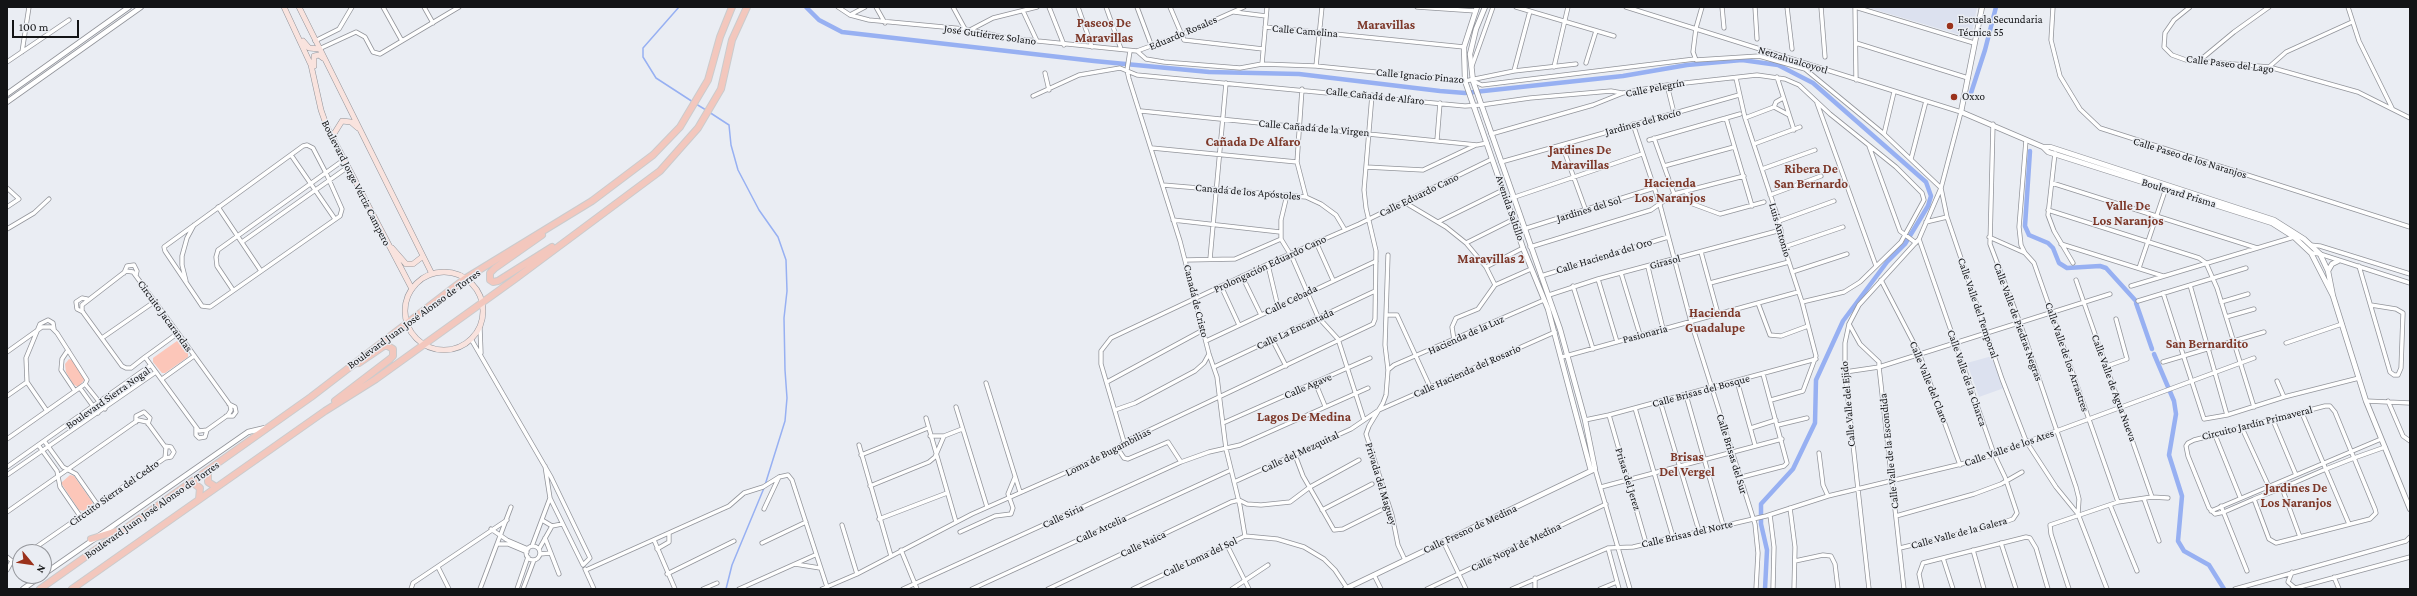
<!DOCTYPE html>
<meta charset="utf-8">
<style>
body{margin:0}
#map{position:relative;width:2417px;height:596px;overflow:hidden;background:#eaedf3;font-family:"Crimson Pro",serif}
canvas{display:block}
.frame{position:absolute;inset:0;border:8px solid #131416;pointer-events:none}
.north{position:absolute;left:12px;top:544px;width:40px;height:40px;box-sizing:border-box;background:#eaedf3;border:1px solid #94969b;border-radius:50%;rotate:119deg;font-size:11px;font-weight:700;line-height:16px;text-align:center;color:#131416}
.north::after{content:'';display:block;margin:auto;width:14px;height:18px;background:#9a311b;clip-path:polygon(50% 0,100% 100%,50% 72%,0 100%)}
.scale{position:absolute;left:12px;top:20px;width:67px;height:18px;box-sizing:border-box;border:2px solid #131416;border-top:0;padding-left:5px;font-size:12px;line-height:14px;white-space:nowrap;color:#131416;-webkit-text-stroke:3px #eaedf3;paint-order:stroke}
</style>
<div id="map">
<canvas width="2417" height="596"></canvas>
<div class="frame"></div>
<div class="north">N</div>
<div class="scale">100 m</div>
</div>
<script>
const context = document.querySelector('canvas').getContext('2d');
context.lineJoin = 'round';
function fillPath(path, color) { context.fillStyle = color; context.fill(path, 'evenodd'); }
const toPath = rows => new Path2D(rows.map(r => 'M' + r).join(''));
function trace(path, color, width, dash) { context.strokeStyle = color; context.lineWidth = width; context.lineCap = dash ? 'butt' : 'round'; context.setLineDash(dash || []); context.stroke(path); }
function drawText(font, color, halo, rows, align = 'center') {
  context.font = font + ' "Crimson Pro",serif'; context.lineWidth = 3; context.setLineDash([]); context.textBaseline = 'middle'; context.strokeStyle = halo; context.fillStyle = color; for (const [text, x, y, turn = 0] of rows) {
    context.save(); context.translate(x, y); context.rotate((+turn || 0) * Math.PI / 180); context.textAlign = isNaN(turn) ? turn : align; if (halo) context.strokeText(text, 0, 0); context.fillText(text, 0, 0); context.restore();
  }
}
fillPath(toPath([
 [1866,7,1977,7,1971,38],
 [1992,356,2004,388,1979,397,1967,363]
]), '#dce1ef');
fillPath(toPath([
 [177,341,181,343,188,353,188,357,165,373,162,373,153,362,153,358],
 [69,359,72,360,85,379,78,387,73,384,66,372,65,364],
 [70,475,74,476,93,503,84,511,79,510,61,483]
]), '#fcc6b9');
trace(toPath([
 [679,7,643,48,643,57,656,78,693,102],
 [696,104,706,110],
 [709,112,729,125,731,145,738,170,759,210,778,237,786,260,787,291,784,318,785,370,787,398,785,421,765,485],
 [726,589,732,565,764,488]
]), '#97b0f2', 1.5);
trace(toPath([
 [806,7,819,20,842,32,1094,61,1209,72,1299,74,1440,91,1465,93,1623,76,1687,65,1742,60,1778,65,1813,83,1926,182,1931,196,1928,206,1905,244,1887,262,1843,321,1816,380,1815,423,1793,469,1761,504,1761,524,1767,550,1765,589],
 [1971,93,1985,50,1996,7],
 [2030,151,2025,226,2029,235,2048,243,2053,248,2059,263,2067,268,2100,266,2106,268,2135,300],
 [2136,303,2152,349],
 [2154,354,2174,401,2176,414,2169,455,2182,496,2178,541,2184,551,2209,565,2224,589]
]), '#97b0f2', 4.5);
const minor = toPath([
 [383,7,402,41],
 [424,7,433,23],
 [838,7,850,15,869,20,965,29,1008,38,1137,51,1181,35,1244,7],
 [876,7,885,23],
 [953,7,965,29],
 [1049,7,1064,45],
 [1078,7,1092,47],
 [1106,7,1121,49],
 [1137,7,1152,47],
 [1170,7,1184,40,1263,49],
 [1417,7,1476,11],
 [1516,7,1614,36],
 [1626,7,1961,112,1941,188,1919,239,1859,305,1849,324,1845,343,1845,372,1869,589],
 [1702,7,1696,28,1693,52,1696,60,1759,56,1805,69,1884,134,1941,188],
 [1722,7,1724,28],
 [1755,7,1757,39],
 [1787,7,1792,49],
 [1821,7,1825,57],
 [1855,7,1974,43],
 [1855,7,1856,80],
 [2053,7,2051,40,2060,76,2080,109,2100,128,2410,227],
 [2190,7,2174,20,2165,33,2164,47,2172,55,2186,60,2269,67,2358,92,2410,118],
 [2348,7,2359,41,2392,108],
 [1023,11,1037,41],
 [1234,12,1266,16],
 [850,15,865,7],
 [1265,27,1464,47],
 [970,30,993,18,1037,7],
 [315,41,339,29,352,7],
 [1856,43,1968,78],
 [319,49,356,32,365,37,373,52,380,54,459,7],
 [1130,51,1127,70,1129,79,1180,241,1209,354,1217,377,1226,449,1240,506,1245,536],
 [1137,51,1146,59,1164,62,1240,68,1262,64,1316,66,1465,81,1514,71,1576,64],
 [22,52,29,7],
 [2199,61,2234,32,2269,7],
 [7,62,69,20],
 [1586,63,1596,31],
 [1262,64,1267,7],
 [1316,66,1322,7],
 [1472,66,1493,7],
 [1554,67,1568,7],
 [2269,67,2286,52,2352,22],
 [1514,71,1530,11],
 [1045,73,1049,90],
 [1777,77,1794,130],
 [1736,78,1745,118,1779,221,1784,247,1802,302,1816,356,1803,391,1771,400],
 [1473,81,1482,85,1695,59],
 [1667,85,1674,113],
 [1302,89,1297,162,1306,197],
 [1033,96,1079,75,1120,68,1137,75,1465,106,1481,105,1530,98,1611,91,1622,93],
 [1817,103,1876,266],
 [1774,107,1789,115],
 [1774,107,1776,102,1783,98],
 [1141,111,1477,145,1487,143],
 [1726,118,1752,206],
 [1745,118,1774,107],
 [1633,124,1660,205,1691,322,1755,524,1758,553,1756,589],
 [1993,124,1990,244,2020,323,2076,487,2079,499,2078,514],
 [1491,134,1593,105,1623,93,1667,85,1757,75,1785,79,1799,85,1830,114,1896,167,1922,193,1924,200,1901,242,1860,282,1844,292,1802,302],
 [1884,134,1894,92],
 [1654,138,1674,194],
 [1437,140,1440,103],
 [1649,140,1740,114],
 [1754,144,1800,127],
 [307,145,313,148,326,173,342,209,340,216,210,307,202,306,165,251,164,247,303,146,307,145],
 [1562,145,1586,211],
 [1869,146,1900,231,1916,243],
 [1152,148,1297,162],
 [2055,153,2048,215,2054,231,2073,263],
 [291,155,335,219],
 [1911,159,1926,101],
 [1501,162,1739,95],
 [1664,166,1734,147],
 [1366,167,1423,170,1476,145],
 [1762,169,1815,150],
 [2052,183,2257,248],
 [1163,185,1306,197,1321,204,1336,215,1345,230],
 [7,188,19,199,7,207],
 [1941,188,1947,217,2002,379,2026,441,2056,487,2078,514,2107,589],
 [1686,192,1693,204,1720,214,1764,202],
 [1287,195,1281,220,1281,239,1292,257,1318,317,1338,339,1364,420],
 [1770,195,1821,176],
 [1506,200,1642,154],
 [1404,202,1446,227,1466,243,1486,267,1495,285],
 [218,207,261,271],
 [2048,210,2199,258,2206,263],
 [1173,220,1280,232],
 [1779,221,1834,201],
 [1438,222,1503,190],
 [1926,222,1947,217],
 [7,229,34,213,49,199],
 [1524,229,1654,188],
 [1989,237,2025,253,2034,263,2118,502],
 [242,242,348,167],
 [1316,242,1333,280],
 [1466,243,1514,219],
 [2061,244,2163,276],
 [2310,245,2320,246,2410,274],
 [1530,247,1651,210,1674,194,1744,176],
 [1784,247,1843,227],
 [1701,252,1718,314],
 [2025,253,2021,245,2019,227,2026,140],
 [2311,253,2320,254,2410,283],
 [1388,255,1385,345,1388,370,1386,395,1383,403,1369,426,1366,434,1392,515,1398,545,1405,560],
 [1210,259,1226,83],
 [1185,260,1235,259,1281,239],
 [2206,263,2217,288,2254,407],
 [1268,265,1278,307],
 [2359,266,2390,372,2394,375,2398,375,2401,368,2403,313,2396,309,2371,305],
 [1486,267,1523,248],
 [1648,267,1663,329],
 [2139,268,2166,188],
 [1792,272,1847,254],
 [124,273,127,266,134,265,137,271,136,275],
 [1621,273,1640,335],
 [1242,276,1261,315],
 [1541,276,1668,237],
 [1598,279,1617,342],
 [1881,280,1919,353,1960,465],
 [2076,280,2152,497],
 [186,281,182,265,182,256,187,238,194,225],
 [1710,283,1789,262],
 [2190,285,2227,415],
 [1221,286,1239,325],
 [1573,286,1593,349],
 [2131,286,2294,237],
 [233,290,217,266,216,257,218,250,345,159],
 [2163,293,2204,419,2227,415,2284,397,2359,378],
 [1549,295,1598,279,1781,230],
 [2138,301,2246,268],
 [2221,302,2248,294],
 [1758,303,1770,335,1781,336,1808,326],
 [83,312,77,309,76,302,82,298,87,299],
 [1386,315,1397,315,1430,387],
 [2226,317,2254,309],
 [1849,324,1860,344,1879,362,1879,367,1904,589],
 [480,328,481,353],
 [102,338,154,302],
 [471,339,551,477,590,558,583,565,550,498,545,466],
 [1272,339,1286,366],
 [1454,340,1452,327,1456,318,1478,309,1495,285,1531,269],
 [1206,341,1376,261],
 [2286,343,2342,324],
 [68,350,62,359,61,370,75,391],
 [7,352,42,327,51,327,57,333,87,380,85,384,7,439],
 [145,357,199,431,207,430,228,415,231,410,230,405,178,333,133,272,126,271,82,305,82,311,122,366,126,368,131,368,145,357,152,352,178,333],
 [1562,357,1798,292],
 [2163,362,2264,332],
 [2107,366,2127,359,2116,319],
 [1214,367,1375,291],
 [1388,370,1394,365,1544,300],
 [1845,372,1879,367,2110,294],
 [162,379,194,356],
 [1737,381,1755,445],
 [2277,381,2284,397],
 [1107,382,1203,330],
 [1315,382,1325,406],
 [986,383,1020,492],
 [85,384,105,409],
 [80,388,98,413],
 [1686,395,1723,525],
 [7,396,27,382],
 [1660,401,1699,531],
 [2366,401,2410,403],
 [2388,401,2403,436,2410,441],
 [956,407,987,507],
 [1635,408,1673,537],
 [1115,410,1135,403,1195,371,1204,363,1209,354],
 [47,411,27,382,26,358,40,324,48,320,53,323,54,329],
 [2302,413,2349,524],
 [1609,415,1646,543],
 [226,416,233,416,236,412,235,407,229,404],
 [926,418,956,522],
 [1585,420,1609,415,1816,359],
 [2273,420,2296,475],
 [136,422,136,416,144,412,150,418,148,424],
 [1223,423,1370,358],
 [1778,425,1807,418],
 [196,428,196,435,199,438,205,437,207,430],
 [1751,428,1776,420],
 [2242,428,2269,487],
 [2215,435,2240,497],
 [930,436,944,436],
 [45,442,63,467,76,474,97,504],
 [1124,442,1101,364,1101,351,1111,338,1283,257,1359,224,1492,159],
 [859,445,891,556],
 [39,446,57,471,60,487,80,516],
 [1118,449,1124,458,1128,459,1168,442,1181,462],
 [1819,453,1823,485,1828,496],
 [861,455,928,428],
 [1295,455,1303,476,1334,530,1343,529,1389,506],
 [165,458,171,457,174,452,171,447,165,446],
 [7,467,151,365],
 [1595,469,1630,589],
 [7,475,156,372],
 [1738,478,1784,466,1787,463,1763,374],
 [1234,482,1351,429,1379,410,1555,332],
 [870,486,929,462,935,457,944,436,962,429],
 [1601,487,1782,439],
 [2282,488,2300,537],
 [2144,499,2159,541],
 [2254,499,2269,539,2276,543,2370,519,2376,513,2375,509,2354,458,2351,451,2335,412,2330,406,2325,406,2194,440,2188,443,2186,446,2188,456,2209,508,2215,514,2224,512,2254,499,2282,488,2326,469,2354,458,2385,447],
 [2110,505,2137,571],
 [2221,506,2247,571],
 [1790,508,1795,547,1794,589],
 [764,509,779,477,788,475,792,480,827,587],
 [1322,510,1372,484],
 [2211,511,2381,439],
 [7,512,138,420,147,422,166,448,165,458,29,552],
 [1770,515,1774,547,1773,589],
 [1896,516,1974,494,2001,484,2022,472],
 [879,519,947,493],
 [542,520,552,526],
 [842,525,857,574],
 [491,529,507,540,528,549],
 [960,532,995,516,1011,514,1013,508,1008,494,1015,477],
 [1245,536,1277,539,1304,547,1324,559,1335,570,1347,588],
 [545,538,559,574],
 [654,540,675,589],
 [1443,541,1466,589],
 [762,543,806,522],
 [2001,543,2016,589],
 [498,544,508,544,527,552],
 [1227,545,1249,589],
 [532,546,550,498],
 '526 553a7 7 0 1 1 14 0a7 7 0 1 1-14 0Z',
 [1608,548,1619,589],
 [1900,548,1996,525,2013,519,2017,513,2005,477,1994,454,1919,239],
 [539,549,552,526,562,524],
 [657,549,669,542,669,533],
 [901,550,917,589],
 [1973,550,1984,589],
 [540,554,551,553],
 [7,557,12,561],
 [1943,558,1953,589],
 [12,561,20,558],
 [1795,561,1823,555,1831,556,1835,564,1838,589],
 [795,564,820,568],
 [438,567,449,589],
 [585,569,594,589],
 [7,570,12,561],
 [586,570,729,506,744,493,763,487,779,477],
 [2292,572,2288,582,2295,588],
 [667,574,734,541],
 [1374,575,1381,589],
 [2334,577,2339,589],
 [1535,578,1535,589],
 [411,589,413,583,507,520],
 [480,589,511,507],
 [517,589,528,557],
 [523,589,534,560],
 [703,589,717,583],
 [739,589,815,555],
 [822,589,857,574,972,514,1110,453,1118,449,1124,442,1373,324,1375,319,1376,251,1366,208,1364,190,1372,95],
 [903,589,1181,462,1209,452,1240,445,1368,388],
 [972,589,1231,470],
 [1048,589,1231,502,1239,500,1247,504,1261,505,1290,502,1310,487,1359,460],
 [1133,589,1245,536],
 [1232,589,1268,565],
 [1427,589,1606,504],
 [1512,589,1608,548,1633,547,1766,516,1828,496,1978,460,2254,358],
 [1600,589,1617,582],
 [1922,589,1919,574,1923,563,2026,537,2030,538,2036,548,2048,589],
 [2069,589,2051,534,2050,525,2118,502,2152,497,2168,498],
 [2235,589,2406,541,2410,537],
 [2292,589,2410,557]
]);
const tertiary = toPath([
 [1477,7,1464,47,1465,81,1523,248,1548,309,1591,471],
 [1982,7,1961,112,2043,147,2048,152,2272,223,2294,237,2311,253,2333,296,2366,401,2410,509],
 [7,94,129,7],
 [7,102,141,7],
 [2043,147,2050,147,2274,220,2304,239,2320,254,2328,271,2333,296],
 [2328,271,2332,264,2338,261],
 [44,574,248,432,265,428],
 [23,589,41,576],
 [1345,589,1595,469,1585,420,1560,329,1473,81,1470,54,1476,29,1485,7]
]);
const secondary = toPath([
 [284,7,311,65,321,110,327,127,412,289],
 [299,7,432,274],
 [303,41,309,48,319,49],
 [314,66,314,56,319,55,323,58],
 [332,137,342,121,351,122,358,128],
 [392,248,406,264,413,264,422,257],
 '405 311a39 39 0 1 1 78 0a39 39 0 1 1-78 0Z'
]);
const primary = toPath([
 [542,235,495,268,490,273,490,280,493,282,498,281,552,247],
 [335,401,390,359,393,356,393,349,388,346,384,346,359,363],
 [208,471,208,482,216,487],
 [192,482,200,488,199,499],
 [91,539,117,531],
 [40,589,311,397,466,278,592,201,653,155,680,127,708,80,720,37,732,7],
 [72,589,325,411,376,379,515,279,660,171,698,128,721,89,732,40,747,7]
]);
trace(minor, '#92949a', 5);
trace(tertiary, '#92949a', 6);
trace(secondary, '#92949a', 6);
trace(primary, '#cbcbcc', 8);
trace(minor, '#fff', 3.5);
trace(tertiary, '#fff', 4.5);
trace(secondary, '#f9e3de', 5);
trace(primary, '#f3c7bd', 6);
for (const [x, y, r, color] of [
 [1950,26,4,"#9a311b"],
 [1954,97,4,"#9a311b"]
]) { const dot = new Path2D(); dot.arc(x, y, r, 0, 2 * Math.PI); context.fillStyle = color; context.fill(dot); trace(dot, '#eaedf3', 1.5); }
drawText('11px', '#131416', '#eaedf3', [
 ["Escuela Secundaria",1958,20],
 ["Técnica 55",1958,33],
 ["Oxxo",1962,97]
], 'left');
drawText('11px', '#131416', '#eaedf3', [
 ["Calle Camelina",1305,31,5],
 ["Eduardo Rosales",1183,33,-23],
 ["José Gutiérrez Solano",990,35,8],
 ["Netzahualcoyotl",1793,60,17],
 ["Calle Paseo del Lago",2230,64,7],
 ["Calle Ignacio Pinazo",1420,76,5],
 ["Calle Pelegrín",1655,88,-11],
 ["Calle Cañadá de Alfaro",1375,96,6],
 ["Jardines del Rocío",1643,122,-15],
 ["Calle Cañadá de la Virgen",1314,128,5],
 ["Calle Paseo de los Naranjos",2190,158,17],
 ["Boulevard Jorge Vértiz Campero",356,183,63],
 ["Canadá de los Apóstoles",1248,192,5],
 ["Boulevard Prisma",2179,193,17],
 ["Calle Eduardo Cano",1419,195,-26],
 ["Avenida Saltillo",1510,208,71],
 ["Jardines del Sol",1589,209,-17],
 ["Luis Antonio",1780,230,74],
 ["Calle Hacienda del Oro",1604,256,-17],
 ["Girasol",1665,262,-15],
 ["Prolongación Eduardo Cano",1270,264,-25],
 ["Calle Cebada",1291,300,-26],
 ["Canadá de Cristo",1196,301,76],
 ["Calle Valle del Temporal",1978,308,71],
 ["Circuito Jacarandas",165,316,54],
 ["Boulevard Juan José Alonso de Torres",414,319,-36],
 ["Calle Valle de Piedras Negras",2018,322,70],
 ["Calle La Encantada",1295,329,-25],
 ["Pasionaria",1645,334,-15],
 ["Hacienda de la Luz",1466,335,-24],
 ["Calle Valle de los Arrastres",2067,357,71],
 ["Calle Hacienda del Rosario",1467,371,-24],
 ["Calle Valle de la Charca",1967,378,71],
 ["Calle Valle del Claro",1929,382,68],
 ["Calle Agave",1308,386,-23],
 ["Calle Valle de Agua Nueva",2114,388,70],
 ["Calle Brisas del Bosque",1701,391,-15],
 ["Boulevard Sierra Nogal",108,398,-35],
 ["Calle Valle del Ejido",1848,404,-95],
 ["Circuito Jardín Primaveral",2257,423,-14],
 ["Calle Valle de los Ates",2009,448,-19],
 ["Calle Valle de la Escondida",1889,451,-96],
 ["Loma de Bugambilias",1108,452,-27],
 ["Calle del Mezquital",1300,452,-25],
 ["Calle Brisas del Sur",1732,454,73],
 ["Prisas del Jerez",1628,479,73],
 ["Privada del Maguey",1381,484,73],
 ["Circuito Sierra del Cedro",114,493,-35],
 ["Boulevard Juan José Alonso de Torres",152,510,-35],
 ["Calle Siria",1063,516,-25],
 ["Calle Arcelia",1101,529,-25],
 ["Calle Fresno de Medina",1470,529,-25],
 ["Calle Valle de la Galera",1959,533,-15],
 ["Calle Brisas del Norte",1687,534,-13],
 ["Calle Naica",1143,544,-25],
 ["Calle Nopal de Medina",1516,547,-26],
 ["Calle Loma del Sol",1200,557,-25]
]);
drawText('bold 13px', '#7d3829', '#eaedf3', [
 ["Paseos De",1104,23],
 ["Maravillas",1104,38],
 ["Maravillas",1386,25],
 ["Cañada De Alfaro",1253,142],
 ["Jardines De",1580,150],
 ["Maravillas",1580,165],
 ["Ribera De",1811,169],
 ["San Bernardo",1811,184],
 ["Hacienda",1670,183],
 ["Los Naranjos",1670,198],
 ["Valle De",2128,206],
 ["Los Naranjos",2128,221],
 ["Maravillas 2",1491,259],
 ["Hacienda",1715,313],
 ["Guadalupe",1715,328],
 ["San Bernardito",2207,344],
 ["Lagos De Medina",1304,417],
 ["Brisas",1687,457],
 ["Del Vergel",1687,472],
 ["Jardines De",2296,488],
 ["Los Naranjos",2296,503]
]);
</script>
